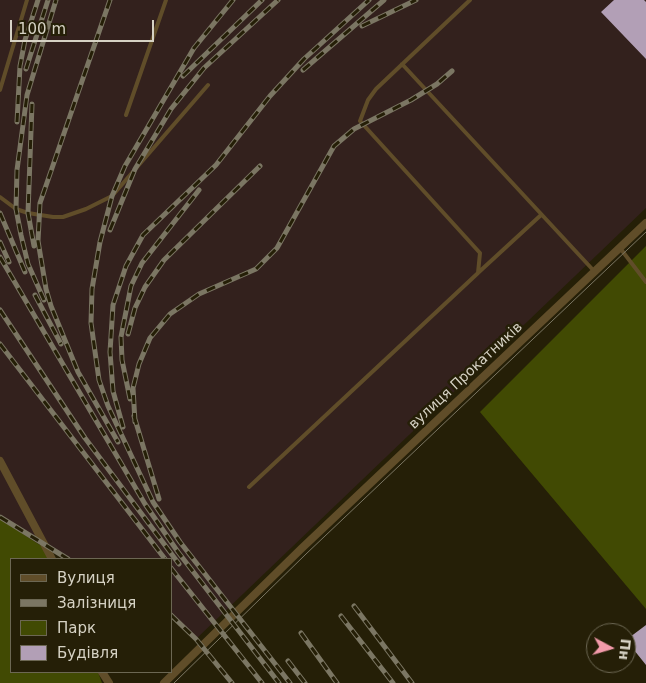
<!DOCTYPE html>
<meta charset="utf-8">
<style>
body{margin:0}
#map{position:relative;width:646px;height:683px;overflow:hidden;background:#251f07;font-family:"DejaVu Sans",sans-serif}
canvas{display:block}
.legend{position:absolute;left:10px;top:558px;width:162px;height:115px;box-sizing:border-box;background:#251f07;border:1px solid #6c6753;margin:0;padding:6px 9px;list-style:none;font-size:15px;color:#d6d2c4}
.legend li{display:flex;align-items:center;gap:10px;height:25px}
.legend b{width:25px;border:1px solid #6c6753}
.north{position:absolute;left:586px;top:623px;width:50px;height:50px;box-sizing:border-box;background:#251f07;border:1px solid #6c6753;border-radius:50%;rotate:96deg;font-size:14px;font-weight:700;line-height:20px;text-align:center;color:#d6d2c4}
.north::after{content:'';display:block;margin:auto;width:18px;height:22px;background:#f39aaa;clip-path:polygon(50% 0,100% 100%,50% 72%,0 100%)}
.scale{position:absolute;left:10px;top:20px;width:144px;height:22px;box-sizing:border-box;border:2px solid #d6d2c4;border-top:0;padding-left:6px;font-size:15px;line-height:18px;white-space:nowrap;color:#d6d2c4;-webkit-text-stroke:4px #251f07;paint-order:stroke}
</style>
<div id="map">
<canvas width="646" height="683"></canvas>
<ul class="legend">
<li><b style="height:6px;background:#604d29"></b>Вулиця</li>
<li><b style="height:6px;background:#7b7663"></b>Залізниця</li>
<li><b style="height:14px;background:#414a03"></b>Парк</li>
<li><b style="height:14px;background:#b29fb6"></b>Будівля</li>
</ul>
<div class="north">Пн</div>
<div class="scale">100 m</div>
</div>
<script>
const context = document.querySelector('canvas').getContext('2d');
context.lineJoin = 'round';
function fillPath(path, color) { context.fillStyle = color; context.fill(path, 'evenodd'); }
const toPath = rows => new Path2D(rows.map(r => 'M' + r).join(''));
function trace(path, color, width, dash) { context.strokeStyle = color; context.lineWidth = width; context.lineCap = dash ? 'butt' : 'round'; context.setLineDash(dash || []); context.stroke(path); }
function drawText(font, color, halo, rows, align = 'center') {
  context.font = font + ' "DejaVu Sans",sans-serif'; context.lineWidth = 5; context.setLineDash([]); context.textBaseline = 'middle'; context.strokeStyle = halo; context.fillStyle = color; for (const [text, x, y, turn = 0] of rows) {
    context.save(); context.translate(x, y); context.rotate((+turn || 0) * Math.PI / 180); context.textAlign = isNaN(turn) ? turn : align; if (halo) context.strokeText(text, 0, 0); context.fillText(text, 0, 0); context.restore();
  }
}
fillPath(toPath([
 [0,0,646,0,646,208,196,639,171,615,171,559,69,559,0,517]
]), '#33211d');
fillPath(toPath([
 [646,246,646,609,480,412],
 [0,519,46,549,50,559,11,559,11,672,98,672,102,683,0,683]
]), '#414a03');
fillPath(toPath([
 [614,0,644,0,646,2,646,59,601,12],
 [646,625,646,665,626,640]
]), '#b29fb6');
trace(toPath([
 [402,64,594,271],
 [0,90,27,0],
 [126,115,166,0],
 [0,197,16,209,28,213,53,217,63,217,86,209,112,196,208,85],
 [620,248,646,282],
 [479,272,541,215],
 [249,487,478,273,480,253,360,121,368,100,376,89,470,0]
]), '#604d29', 4);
trace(toPath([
 [0,461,52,559],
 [102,672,109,683],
 [164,683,302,548,646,223]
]), '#604d29', 8);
trace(toPath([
 [174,683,306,554,646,232]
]), '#7b7663', 1);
const rail = toPath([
 [110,0,40,203,38,241,46,289,51,306,78,372,118,442],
 [233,0,194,48,125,166,112,196,100,242,92,289,91,323,99,380,108,406,153,502,180,542,290,683],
 [362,26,416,0],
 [26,69,48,0],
 [303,70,384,0],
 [183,76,262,0],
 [32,104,28,213,34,246],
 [17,122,20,66,25,40,38,0],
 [0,213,25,272],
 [110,230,135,169,171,109,204,68,278,0],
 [0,242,9,262],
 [0,257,145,504,178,552,279,683],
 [35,295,61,344],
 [44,300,28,264,21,235,16,209,17,170,27,95,56,0],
 [0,310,85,438,179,564],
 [128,334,135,308,145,287,164,260,260,166],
 [0,344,165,559],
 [130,399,122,360,121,337,131,286,142,263,199,190],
 [134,416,159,499],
 [135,422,133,388,139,364,150,338,170,314,199,294,256,269,277,248,334,146,354,129,411,100,437,84,452,71],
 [123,427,113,391,110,352,113,305,126,266,143,235,216,165,270,96,304,59,369,0],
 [0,517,68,559],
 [171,568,262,683],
 [354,606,412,683],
 [171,615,196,639,232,683],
 [341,616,393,683],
 [301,633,337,683],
 [288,661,305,683]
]);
trace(rail, '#7b7663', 5);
trace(rail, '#251f07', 3, [9]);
drawText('14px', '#d6d2c4', '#251f07', [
 ["вулиця Прокатників",466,376,-43]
]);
</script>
